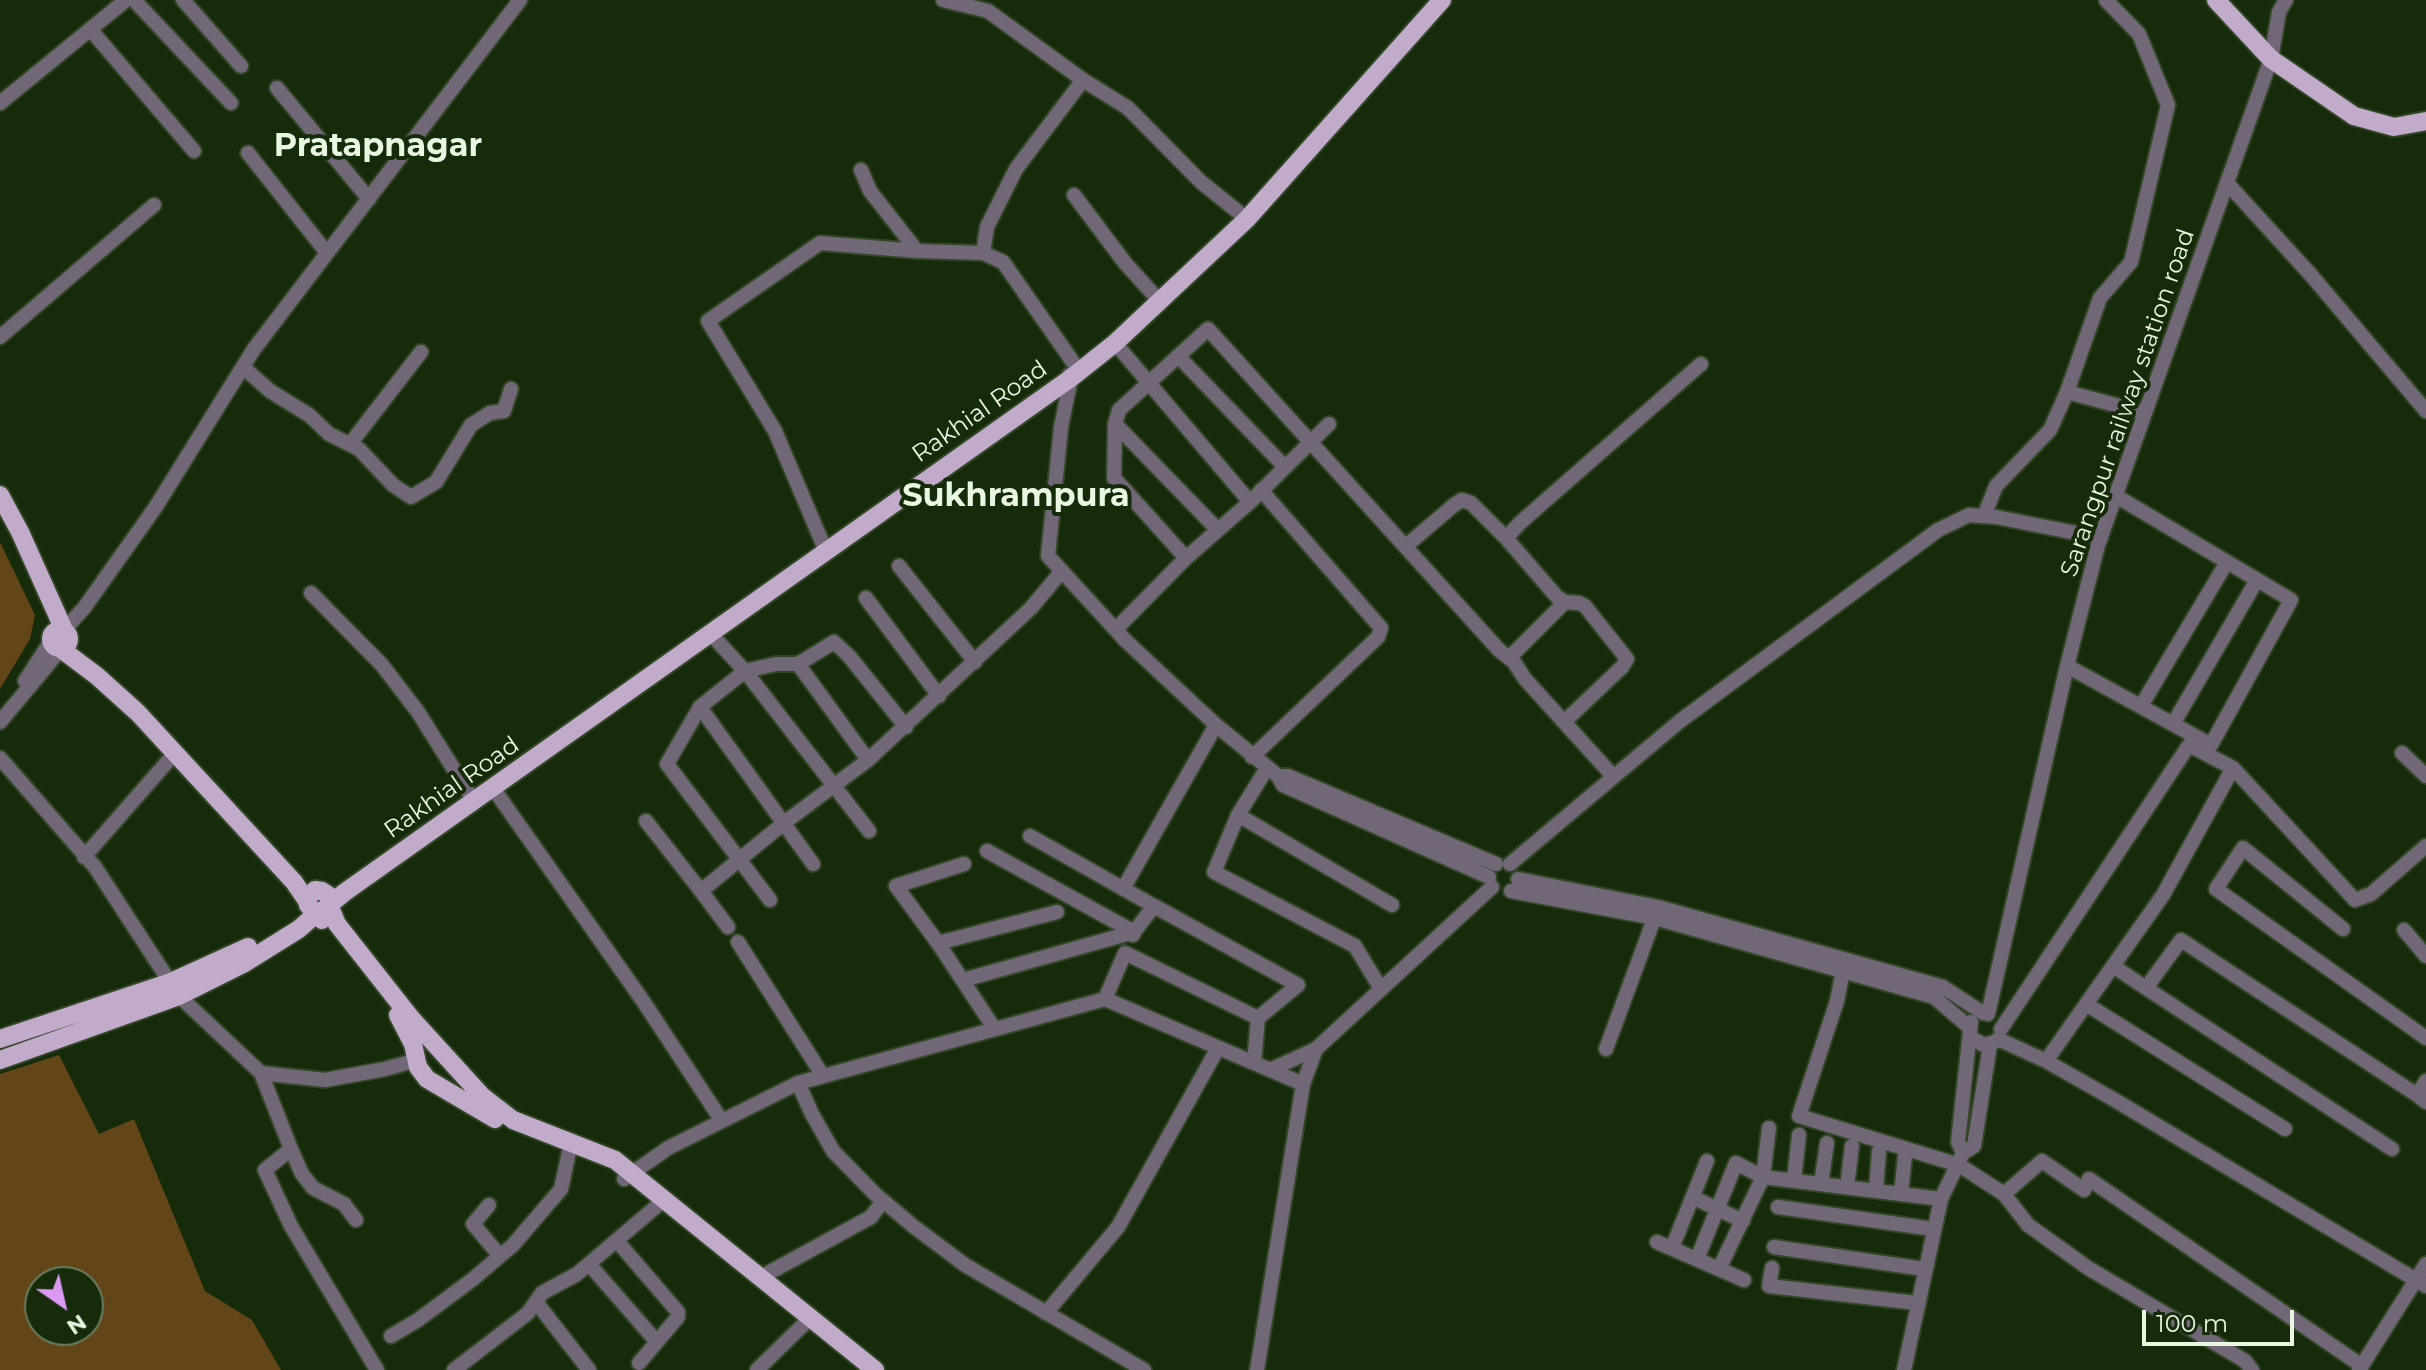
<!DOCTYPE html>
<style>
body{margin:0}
#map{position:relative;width:2426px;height:1370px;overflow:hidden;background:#152b0a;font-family:Montserrat,sans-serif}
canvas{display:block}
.north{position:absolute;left:24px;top:1266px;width:80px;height:80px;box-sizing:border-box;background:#152b0a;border:2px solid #697c60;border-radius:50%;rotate:146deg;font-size:22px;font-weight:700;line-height:32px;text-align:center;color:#e8f6e2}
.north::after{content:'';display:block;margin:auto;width:28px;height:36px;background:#dc99f4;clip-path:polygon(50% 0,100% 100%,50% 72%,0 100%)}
.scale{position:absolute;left:2142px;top:1310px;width:152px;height:36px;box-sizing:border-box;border:4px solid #e8f6e2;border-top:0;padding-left:10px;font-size:24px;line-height:28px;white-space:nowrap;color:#e8f6e2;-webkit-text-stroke:6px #152b0a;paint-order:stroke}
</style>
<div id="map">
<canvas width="2426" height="1370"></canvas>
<div class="north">N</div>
<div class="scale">100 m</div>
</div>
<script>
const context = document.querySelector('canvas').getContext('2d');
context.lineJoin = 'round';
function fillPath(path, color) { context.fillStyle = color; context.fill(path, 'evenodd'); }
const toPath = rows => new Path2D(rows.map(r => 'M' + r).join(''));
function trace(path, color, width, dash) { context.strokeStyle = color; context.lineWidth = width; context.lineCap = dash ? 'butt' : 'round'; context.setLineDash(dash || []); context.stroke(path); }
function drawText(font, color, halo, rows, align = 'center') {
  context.font = font + ' Montserrat,sans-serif'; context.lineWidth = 8; context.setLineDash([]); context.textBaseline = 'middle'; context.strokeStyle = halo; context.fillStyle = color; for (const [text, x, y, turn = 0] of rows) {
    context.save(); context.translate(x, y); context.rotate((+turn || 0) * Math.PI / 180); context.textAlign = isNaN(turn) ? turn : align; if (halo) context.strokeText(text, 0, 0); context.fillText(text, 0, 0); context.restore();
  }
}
fillPath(toPath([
 [0,542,35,615,30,639,0,689],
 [59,1055,99,1134,134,1119,205,1291,252,1320,281,1370,0,1370,0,1074],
 [88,1282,88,1330,40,1330,40,1282]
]), '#624617');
const minor = toPath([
 [134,0,231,103],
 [183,0,241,66],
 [943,0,988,11,1083,80,1128,108,1201,182,1247,219],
 [90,29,194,151],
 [277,88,369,199],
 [0,103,126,0],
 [248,153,327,253],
 [861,170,870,191,917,251,983,253,1003,262,1075,365],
 [2227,183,2311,275,2426,411],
 [1074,195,1125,263,1155,296],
 [983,253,987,227,1016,169,1083,80],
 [0,337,154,205],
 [1115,343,1143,376],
 [1178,356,1285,467],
 [243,367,270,391,309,415,329,434,359,449,393,485,411,497,436,482,471,425,490,413,504,411,511,389],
 [1069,375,1071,378,1061,427,1048,556,1126,641,1216,725,1278,776,1283,785,1489,877],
 [1154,389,1250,502],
 [2067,392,2100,298,2131,262,2168,105,2139,34,2106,0],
 [1115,424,1218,530],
 [350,444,421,352],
 [1984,516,1996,486,2050,430,2067,392,2145,413],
 [822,542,775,431,708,321,820,243,917,251],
 [1406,546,1454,505,1462,500,1471,503,1506,538],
 [1186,558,1114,478,1115,424,1119,410,1208,329,1499,650,1514,662,1525,679,1613,776],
 [899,566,975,662],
 [311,593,382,665,418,712,470,795],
 [866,598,939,696],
 [1116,629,1186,558,1250,502,1329,424],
 [64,630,84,608,155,508,254,349,520,0],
 [710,633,745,671,869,831],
 [1509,658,1565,602],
 [798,664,868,760],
 [2067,666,2211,745,2291,600,2116,496],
 [25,681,51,641],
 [2141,706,2227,562],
 [700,707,813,864],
 [0,722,61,649],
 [1564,722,1622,667,1627,659,1585,606,1579,603,1565,602,1557,597,1506,538,1521,522,1701,364],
 [2173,724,2257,580],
 [2402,753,2426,776],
 [1252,757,1378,637,1381,628,1261,490],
 [0,758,95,867,179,996,261,1073,325,1080,385,1069,417,1060],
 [1267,768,1238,815,1214,872,1355,946,1381,989],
 [1278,776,1288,776,1496,864],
 [493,788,643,1001,722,1121],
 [1238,815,1392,905],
 [646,821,701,891],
 [1030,836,1154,906],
 [987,851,1134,932,1133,935],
 [84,857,175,753],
 [964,864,896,886,938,943,994,1028],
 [1510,864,1680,721,1938,530,1969,515,1996,517,2101,538],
 [1518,879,1658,907,1943,987,1983,1013],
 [1123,889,1216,725],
 [1511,891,1655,918,1934,997,1969,1027],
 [770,900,667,764,700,707,745,671,776,664,798,664,834,642,849,656,906,727],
 [728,927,701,891,784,823,868,760,1031,608,1062,571],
 [2343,929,2243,848,2216,889,2426,1038],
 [2404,930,2426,956],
 [738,942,823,1076],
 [938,943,1057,912],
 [2113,966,2146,988,2181,940,2417,1095],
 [1843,970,1837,1001,1799,1116,1959,1165,2004,1194,2028,1225,2088,1268,2245,1361,2252,1370],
 [963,980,1134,932,1154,906,1298,985,1258,1018],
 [2146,988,2392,1149],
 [1105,999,1125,953,1258,1018,1254,1063],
 [2086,1004,2285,1129],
 [1988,1014,2067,666,2098,545,2271,59,2279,12,2286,0],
 [2001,1029,2189,745,2233,768,2355,900,2371,894,2426,846],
 [1971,1038,1984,1045,1995,1042],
 [1998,1039,2046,1061,2113,1099,2426,1286],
 [1606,1049,1657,911],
 [2046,1061,2163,895,2233,768],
 [1270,1070,1316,1049,1492,887],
 [261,1073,291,1149,265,1170,291,1226,377,1370],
 [2426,1081,2417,1095,2426,1102],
 [798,1083,812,1114,833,1151,875,1194,913,1226,965,1265,1144,1370],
 [291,1149,302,1174,313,1188,344,1204,356,1220],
 [1963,1153,1958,1142,1971,1022],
 [624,1179,668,1148,798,1083,1105,999,1303,1084],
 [1794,1180,1799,1135],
 [1821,1184,1827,1143],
 [1847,1187,1852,1146],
 [1876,1191,1879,1151],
 [1901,1194,1905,1155],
 [2004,1194,2042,1161,2084,1190,2089,1179,2362,1366],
 [1694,1198,1743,1221],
 [489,1205,473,1224,500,1256],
 [1778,1207,1933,1229],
 [617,1241,678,1312,678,1317,639,1363],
 [1657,1242,1744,1280],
 [1774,1247,1924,1269],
 [1672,1248,1707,1161],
 [1697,1259,1736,1163,1763,1177,1941,1199],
 [589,1264,656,1341],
 [1772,1268,1769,1286,1917,1303],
 [1719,1269,1763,1177,1769,1128],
 [761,1277,871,1217,883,1201],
 [536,1302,589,1370],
 [1046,1313,1118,1227,1218,1048],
 [391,1336,418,1320,473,1279,513,1245,561,1189,569,1152],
 [454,1370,528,1313,542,1293,577,1274,658,1205],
 [757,1370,804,1324],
 [1257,1370,1303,1084,1316,1049],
 [1904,1370,1941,1199,1963,1153,1974,1146,1990,1045],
 [2359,1370,2426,1264]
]);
const major = toPath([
 [2216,0,2271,59,2354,116,2394,127,2426,121],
 [0,495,20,532,64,630],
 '51 639a9 9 0 1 1 18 0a9 9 0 1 1-18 0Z',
 [61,649,97,676,138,713,294,882,307,901],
 [398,1015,413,1044,418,1067,427,1079,495,1119],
 [0,1039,171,982,248,947],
 [0,1060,179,996,243,964,299,929,317,913,322,920],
 [875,1370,615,1160,513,1120,482,1096,411,1018,337,924,329,905,328,895,322,891,315,890,307,899,308,905,313,911,324,911,329,905,345,892,1071,378,1115,343,1247,219,1442,0]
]);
trace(minor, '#334728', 18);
trace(major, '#334728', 22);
trace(minor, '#726777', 14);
trace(major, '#c1aaca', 18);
drawText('24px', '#e8f6e2', '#152b0a', [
 ["Sarangpur railway station road",2128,403,-71],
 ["Rakhial Road",980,412,-35],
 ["Rakhial Road",452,788,-35]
]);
drawText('bold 32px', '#e8f6e2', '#152b0a', [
 ["Pratapnagar",378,147],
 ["Sukhrampura",1016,497]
]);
</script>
